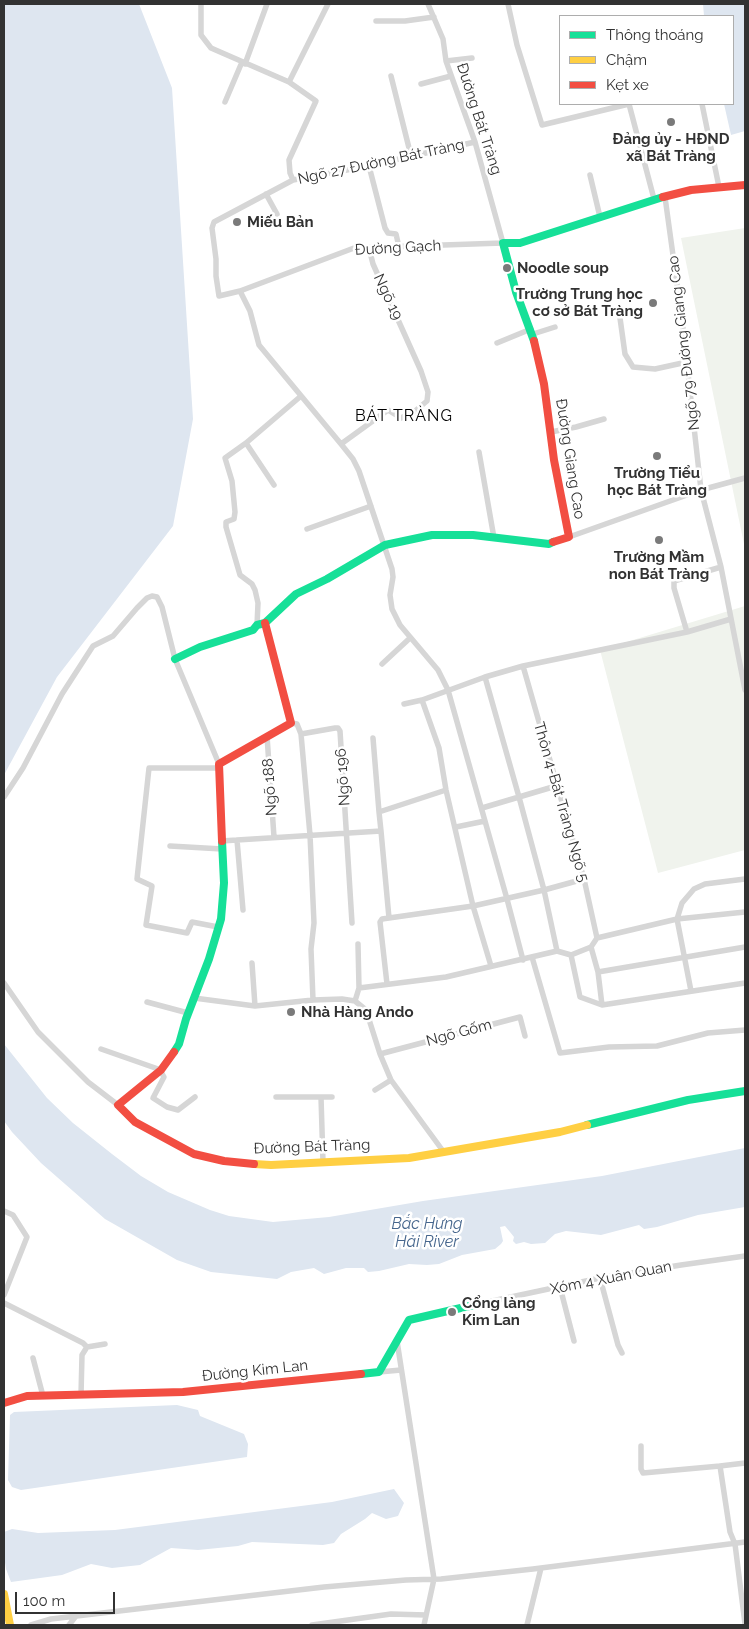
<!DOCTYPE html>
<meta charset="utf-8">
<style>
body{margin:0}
#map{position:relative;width:749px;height:1629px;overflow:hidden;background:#fff;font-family:Raleway,sans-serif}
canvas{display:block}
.frame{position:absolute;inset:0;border:5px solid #323232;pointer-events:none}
.legend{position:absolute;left:559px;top:15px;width:175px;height:90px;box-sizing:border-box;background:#fff;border:1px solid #adadad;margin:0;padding:6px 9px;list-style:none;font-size:15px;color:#323232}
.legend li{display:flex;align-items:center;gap:10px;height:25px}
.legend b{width:25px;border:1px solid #adadad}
.scale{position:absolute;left:15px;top:1592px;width:100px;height:22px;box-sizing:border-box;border:2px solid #323232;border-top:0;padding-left:6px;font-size:15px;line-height:18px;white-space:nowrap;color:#323232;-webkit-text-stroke:4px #fff;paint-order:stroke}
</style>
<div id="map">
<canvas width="749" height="1629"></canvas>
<div class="frame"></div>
<ul class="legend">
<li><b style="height:6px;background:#16e098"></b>Thông thoáng</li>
<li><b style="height:6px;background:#ffcf43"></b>Chậm</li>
<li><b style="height:6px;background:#f24e42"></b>Kẹt xe</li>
</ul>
<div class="scale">100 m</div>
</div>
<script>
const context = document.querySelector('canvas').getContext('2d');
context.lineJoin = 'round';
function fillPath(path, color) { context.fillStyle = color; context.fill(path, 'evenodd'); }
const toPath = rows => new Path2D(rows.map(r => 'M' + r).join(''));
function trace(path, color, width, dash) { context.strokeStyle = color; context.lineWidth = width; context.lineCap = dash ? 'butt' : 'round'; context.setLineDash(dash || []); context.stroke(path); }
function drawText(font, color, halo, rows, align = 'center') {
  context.font = font + ' Raleway,sans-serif'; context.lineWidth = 5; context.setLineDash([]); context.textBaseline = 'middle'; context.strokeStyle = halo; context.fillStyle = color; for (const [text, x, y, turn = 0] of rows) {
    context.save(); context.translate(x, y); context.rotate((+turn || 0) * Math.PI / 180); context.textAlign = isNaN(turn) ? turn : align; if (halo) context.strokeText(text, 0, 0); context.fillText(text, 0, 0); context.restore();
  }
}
fillPath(toPath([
 [745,228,745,549,681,238],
 [745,606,745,850,658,873,600,650]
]), '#f0f3ed');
fillPath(toPath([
 [4,4,139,4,172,88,193,419,173,526,57,677,4,775],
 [703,4,745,4,745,131,731,135,724,104,733,104,733,16,704,16],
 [4,1044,47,1098,73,1123,112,1154,141,1176,168,1192,210,1210,229,1216,273,1222,329,1217,423,1201,602,1176,745,1148,745,1207,698,1215,657,1227,644,1229,639,1225,601,1235,566,1231,555,1234,545,1243,531,1244,524,1242,516,1244,513,1241,514,1237,510,1232,505,1226,500,1227,503,1241,501,1244,495,1249,462,1255,439,1264,427,1265,409,1264,379,1271,368,1272,364,1268,346,1268,324,1274,314,1268,291,1272,277,1279,211,1272,177,1260,105,1219,41,1163,12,1132,4,1121],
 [177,1405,198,1410,200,1416,244,1434,248,1444,247,1457,21,1490,12,1487,8,1480,10,1415,14,1412],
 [394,1489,404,1503,398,1516,386,1519,372,1513,365,1519,341,1534,334,1543,323,1545,252,1542,238,1546,198,1550,171,1548,140,1565,112,1568,91,1564,62,1575,11,1582,6,1569,4,1556,4,1532,12,1529,38,1533,115,1530,332,1502]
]), '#dee6f0');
trace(toPath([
 [201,4,201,35,211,48,289,82,316,101,289,160,290,173,293,180],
 [428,4,443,39,446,61,475,142,503,243,354,248,240,291,219,296,216,276,216,259,212,228,214,222,293,180,363,167,475,142],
 [508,4,517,45,542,125,629,104],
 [376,21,405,21,434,17],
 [446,61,472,58],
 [245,64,267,4],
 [391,76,411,156],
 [289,82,328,4],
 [421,84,451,76],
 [225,102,242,62],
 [629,104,654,199],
 [702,104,719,187],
 [369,166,385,228,388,233,396,234,399,247],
 [590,175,600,217],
 [266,194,277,214],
 [665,197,683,328,701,490,721,567,745,690],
 [240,291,250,311,259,345,341,444,353,459,359,471,392,569,393,577,390,595,392,609,400,625,438,670,448,690,507,899,523,960],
 [620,318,625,354,633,367,655,369,687,362],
 [533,334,555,327],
 [497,343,531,329],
 [551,432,576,427,604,419],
 [246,443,274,485],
 [341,444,388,410,401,418,415,411,427,401,428,392,421,371,373,264,369,248],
 [479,452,494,538],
 [307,529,371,506],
 [569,537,701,490,745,478],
 [257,625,258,603,255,590,252,584,240,575,226,527,226,522,234,519,235,512,232,481,225,458,246,443,301,396],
 [687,632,674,588,674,581,721,567],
 [382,664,410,638],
 [523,666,584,879,597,938],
 [422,700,439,748,446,790,473,906,491,966],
 [404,704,422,700,485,677,523,666,687,632,731,619],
 [291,723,297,724,301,734,310,835,314,923,311,949,313,1000],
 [301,734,335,728,338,728,340,731,352,923],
 [267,736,274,837],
 [373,738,379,812],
 [4,797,23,768,62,694,93,646,113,636,137,608,147,598,152,596,157,597,162,607,175,659,219,764],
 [482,808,556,786],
 [456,827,485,821],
 [381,831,389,918,473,906,544,890,584,879],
 [237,840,243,910],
 [221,841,381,831,379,812,446,790],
 [170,846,222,849],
 [745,912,677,919,597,938,591,947,598,972,602,1005,745,983],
 [218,927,192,922,187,933,146,925,152,886,137,879,149,768,219,768],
 [358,944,359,988],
 [591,947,571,955,580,997,602,1005],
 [557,951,571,955],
 [532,957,560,1053,609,1047,657,1046,708,1033,745,1030],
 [252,963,255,1006],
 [598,972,745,947],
 [4,983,38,1032,88,1082,118,1105],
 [387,984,380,922,382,919,389,918],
 [691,991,677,919,682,903,694,889,705,884,745,879],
 [194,998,255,1006,313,1000,342,999,355,1001,366,1010,380,1054,391,1080,443,1151],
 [355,1001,359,988,446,977,557,951,544,890,519,797,485,677],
 [147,1002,188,1013],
 [101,1049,161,1070],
 [380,1054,520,1017,525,1036],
 [160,1070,164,1077,153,1098,167,1107,178,1110,195,1097],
 [375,1090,391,1080],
 [276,1097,321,1097,323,1162],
 [321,1097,332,1097],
 [4,1211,13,1215,27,1237,4,1295],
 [600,1278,618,1345,622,1353],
 [560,1287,574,1341],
 [4,1303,83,1343,87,1347],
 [478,1304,600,1278,681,1265,745,1256],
 [397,1341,434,1579,424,1625],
 [33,1358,43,1396],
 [379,1372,401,1370],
 [81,1395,82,1355,87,1347,105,1344],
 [641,1446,641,1469,643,1473,720,1466],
 [745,1463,720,1466,730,1532,735,1544,745,1624],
 [31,1625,51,1619,324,1587,406,1580,441,1579,533,1569,745,1542],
 [69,1625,76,1616],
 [312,1625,391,1614,426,1615],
 [527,1625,541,1568]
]), '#d6d6d6', 5.5);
trace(toPath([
 [534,341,516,292,503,243,520,243,663,197],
 [175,659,200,647,253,630,257,625,265,623,296,594,327,579,385,545,432,535,473,535,549,544,553,542],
 [174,1052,179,1044,186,1019,209,959,221,919,224,883,222,841],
 [587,1125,688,1100,745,1091],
 [361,1374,379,1372,409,1320,478,1304]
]), '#16e098', 8);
trace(toPath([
 [254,1164,271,1165,409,1158,560,1132,587,1125],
 [4,1594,10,1625]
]), '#ffcf43', 8);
trace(toPath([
 [663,197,691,190,745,185],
 [534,341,544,384,554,460,569,537,553,542],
 [222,841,219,764,291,723,265,623],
 [174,1052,161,1070,118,1105,135,1122,194,1154,224,1161,254,1164],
 [4,1403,27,1396,183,1392,361,1374]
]), '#f24e42', 8);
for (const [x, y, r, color] of [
 [671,122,5,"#7a7a7a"],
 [237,222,5,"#7a7a7a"],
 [507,268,5,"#7a7a7a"],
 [653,303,5,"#7a7a7a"],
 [657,456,5,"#7a7a7a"],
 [659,540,5,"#7a7a7a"],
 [291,1012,5,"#7a7a7a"],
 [452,1312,5,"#7a7a7a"]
]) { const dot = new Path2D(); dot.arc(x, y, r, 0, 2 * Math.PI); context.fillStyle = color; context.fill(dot); trace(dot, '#fff', 2); }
drawText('15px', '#323232', '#fff', [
 ["Đường Bát Tràng",479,119,72],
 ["Ngõ 27 Đường Bát Tràng",381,162,-12],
 ["Đường Gạch",398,248,-3],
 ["Ngõ 19",388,297,65],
 ["Ngõ 79 Đường Giang Cao",684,343,-97],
 ["Đường Giang Cao",570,459,81],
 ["Ngõ 196",343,777,-94],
 ["Ngõ 188",270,787,-94],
 ["Thôn 4-Bát Tràng Ngõ 5",561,802,74],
 ["Ngõ Gốm",459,1033,-15],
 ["Đường Bát Tràng",312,1147,-2],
 ["Xóm 4 Xuân Quan",611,1278,-11],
 ["Đường Kim Lan",255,1371,-6]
]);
drawText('bold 15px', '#323232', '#fff', [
 ["Đảng ủy - HĐND",671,139,"center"],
 ["xã Bát Tràng",671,156,"center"],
 ["Miếu Bản",247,222],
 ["Noodle soup",517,268],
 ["Trường Trung học",643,294,"right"],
 ["cơ sở Bát Tràng",643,311,"right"],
 ["Trường Tiểu",657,473,"center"],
 ["học Bát Tràng",657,490,"center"],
 ["Trường Mầm",659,557,"center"],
 ["non Bát Tràng",659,574,"center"],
 ["Nhà Hàng Ando",301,1012],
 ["Cổng làng",462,1303],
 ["Kim Lan",462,1320]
], 'left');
context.letterSpacing = '1px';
drawText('16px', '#000', '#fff', [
 ["BÁT TRÀNG",404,416]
]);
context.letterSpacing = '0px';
drawText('italic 16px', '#46668d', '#fff', [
 ["Bắc Hưng",427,1224],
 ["Hải River",427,1242]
]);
</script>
